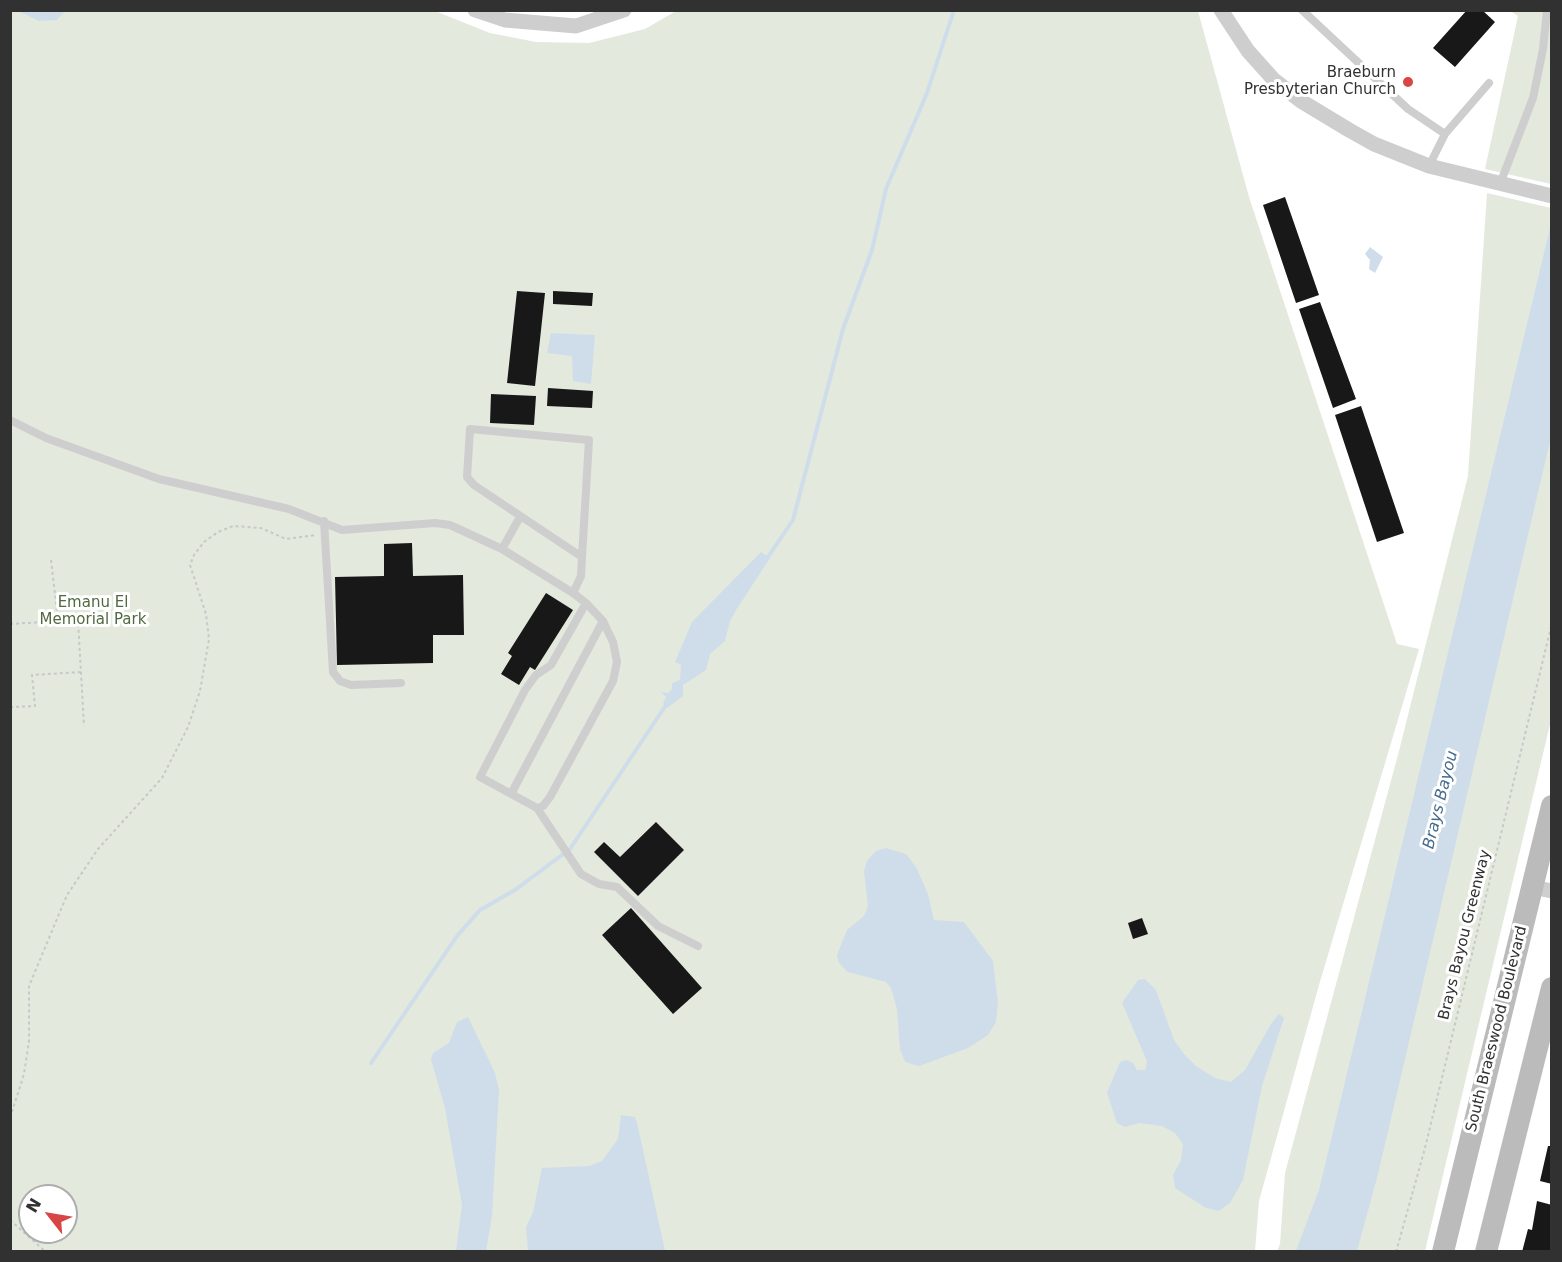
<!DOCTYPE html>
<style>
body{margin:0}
#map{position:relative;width:1562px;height:1262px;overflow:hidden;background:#fff;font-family:"DejaVu Sans",sans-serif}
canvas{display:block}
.frame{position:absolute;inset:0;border:12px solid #313131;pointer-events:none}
.north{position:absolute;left:18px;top:1184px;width:60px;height:60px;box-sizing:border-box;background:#fff;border:2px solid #adadad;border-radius:50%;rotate:301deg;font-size:16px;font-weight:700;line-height:24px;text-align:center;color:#313131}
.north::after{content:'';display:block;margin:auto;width:21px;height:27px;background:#d74544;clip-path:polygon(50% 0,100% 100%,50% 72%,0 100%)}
</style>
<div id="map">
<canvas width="1562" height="1262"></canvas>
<div class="frame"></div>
<div class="north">N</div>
</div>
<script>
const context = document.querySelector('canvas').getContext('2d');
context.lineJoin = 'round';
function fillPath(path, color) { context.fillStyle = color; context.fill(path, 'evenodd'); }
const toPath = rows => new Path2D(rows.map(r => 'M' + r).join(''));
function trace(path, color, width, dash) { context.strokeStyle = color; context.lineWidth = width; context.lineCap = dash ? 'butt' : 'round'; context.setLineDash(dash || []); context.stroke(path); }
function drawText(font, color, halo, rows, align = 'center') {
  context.font = font + ' "DejaVu Sans",sans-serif'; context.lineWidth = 6; context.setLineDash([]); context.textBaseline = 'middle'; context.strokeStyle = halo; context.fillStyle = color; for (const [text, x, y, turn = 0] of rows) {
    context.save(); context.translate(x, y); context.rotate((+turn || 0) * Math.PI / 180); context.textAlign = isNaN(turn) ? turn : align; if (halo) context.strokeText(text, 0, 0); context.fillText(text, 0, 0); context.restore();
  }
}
fillPath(toPath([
 [11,11,435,11,490,33,536,42,589,43,645,29,676,11,1198,11,1249,197,1397,644,1419,649,1319,985,1259,1201,1255,1251,11,1251],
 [30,1196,66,1196,66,1232,30,1232],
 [1510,11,1551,11,1551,184,1485,169,1518,16],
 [1487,193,1551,208,1551,720,1425,1251,1277,1252,1280,1244,1285,1173,1399,751,1468,476]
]), '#e3e9dd');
fillPath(toPath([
 [18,11,65,10,65,11,57,20,39,21],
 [1551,224,1551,437,1378,1174,1357,1251,1296,1251,1319,1190],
 [1370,247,1383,257,1375,273,1369,269,1370,260,1365,254],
 [551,333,595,335,591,384,573,381,572,356,547,353],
 [761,552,770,558,736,610,730,621,725,641,710,654,706,670,683,685,683,696,667,708,663,704,666,697,661,692,668,693,672,689,672,683,680,680,681,665,675,662,692,622],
 [886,848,906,854,916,867,928,894,934,920,964,922,993,961,998,1003,996,1022,988,1035,968,1048,919,1066,905,1062,900,1049,897,1009,891,988,886,982,848,972,839,963,837,955,847,930,864,916,868,906,864,871,867,861,876,851],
 [1145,979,1156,990,1174,1040,1184,1054,1196,1066,1215,1078,1231,1082,1245,1070,1271,1024,1279,1014,1284,1018,1262,1086,1243,1180,1230,1203,1219,1211,1206,1208,1175,1188,1173,1175,1181,1160,1183,1144,1175,1133,1162,1126,1139,1123,1125,1127,1117,1123,1107,1093,1120,1062,1126,1060,1133,1063,1137,1070,1145,1070,1147,1061,1122,1003,1138,980],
 [468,1017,495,1073,499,1090,492,1216,486,1251,456,1251,462,1205,445,1108,431,1059,433,1053,449,1043,457,1022],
 [621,1115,635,1117,638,1127,665,1251,528,1251,526,1227,533,1212,542,1168,589,1166,602,1161,618,1139]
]), '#cfddea');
trace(toPath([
 [766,560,793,520,843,329,872,250,886,189,927,93,954,10],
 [371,1063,457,936,480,910,515,890,570,849,668,702]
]), '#cfddea', 4);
fillPath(toPath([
 [1467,10,1482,10,1495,22,1455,67,1433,48],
 [1285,197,1319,295,1296,303,1263,205],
 [517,291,545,293,535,386,507,383],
 [553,291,593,293,592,306,553,304],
 [1320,302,1356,399,1333,408,1299,309],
 [548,388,593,391,592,408,547,406],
 [491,394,536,396,534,425,490,423],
 [1361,406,1404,533,1377,542,1335,415],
 [412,543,413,576,463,575,464,635,433,635,433,663,337,665,335,577,384,576,384,544],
 [546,593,573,610,535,670,530,667,519,685,501,674,512,656,508,653],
 [656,822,684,850,638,896,594,852,604,842,620,857],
 [631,908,702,988,673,1014,602,935],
 [1142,918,1148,934,1133,939,1128,923],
 [1548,1146,1552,1146,1552,1184,1540,1181],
 [1537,1201,1552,1205,1552,1252,1522,1252,1528,1229,1532,1230]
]), '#181818');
trace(toPath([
 [51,560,58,620],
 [10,624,78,620,84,726],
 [10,707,35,706,32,675,81,672],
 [10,1118,24,1074,29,1041,29,986,67,895,98,849,162,778,188,727,200,691,209,639,206,614,190,565,194,555,204,542,218,532,233,526,261,528,286,539,316,535],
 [10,1220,46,1252],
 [1396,1252,1425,1148,1552,623]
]), '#c8c8c8', 2, [3, 3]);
trace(toPath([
 [1302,10,1408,109,1445,134],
 [1429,166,1445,134,1489,83],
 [1500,184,1533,98,1543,49,1547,10],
 [10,420,46,438,159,479,289,509,342,530,435,523,450,525,502,549,573,593,586,603,603,621,613,642,617,662,613,681,550,797,543,806,537,808,480,777,525,690,536,675,551,665,586,603],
 [470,429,589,440,582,557,474,485,467,477,470,429],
 [324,521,333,672,340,681,351,685,401,683],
 [502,549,520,517],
 [573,593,581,576,582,557],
 [511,794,603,621],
 [537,808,581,874,599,884,617,887,658,926,698,946]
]), '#cecece', 8);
trace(toPath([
 [475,10,505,20,576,26,624,10],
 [1221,10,1248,51,1274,80,1301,101,1349,130,1374,144,1429,166,1552,196],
 [1532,887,1552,891]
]), '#cecece', 15);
trace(toPath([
 [1443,1252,1552,806],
 [1486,1252,1552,988]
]), '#bbb', 22);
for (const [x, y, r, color] of [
 [1408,82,6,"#d74544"]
]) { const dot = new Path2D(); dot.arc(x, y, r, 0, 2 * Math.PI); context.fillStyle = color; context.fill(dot); trace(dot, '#fff', 2); }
drawText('15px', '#313131', '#fff', [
 ["Braeburn",1396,73],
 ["Presbyterian Church",1396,90]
], 'right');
drawText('15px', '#516941', '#fff', [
 ["Emanu El",93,603],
 ["Memorial Park",93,620]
]);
drawText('15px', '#313131', '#fff', [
 ["Brays Bayou Greenway",1465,935,-76],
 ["South Braeswood Boulevard",1497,1029,-76]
]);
drawText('italic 16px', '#456b8d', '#fff', [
 ["Brays Bayou",1441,800,-76]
]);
</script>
